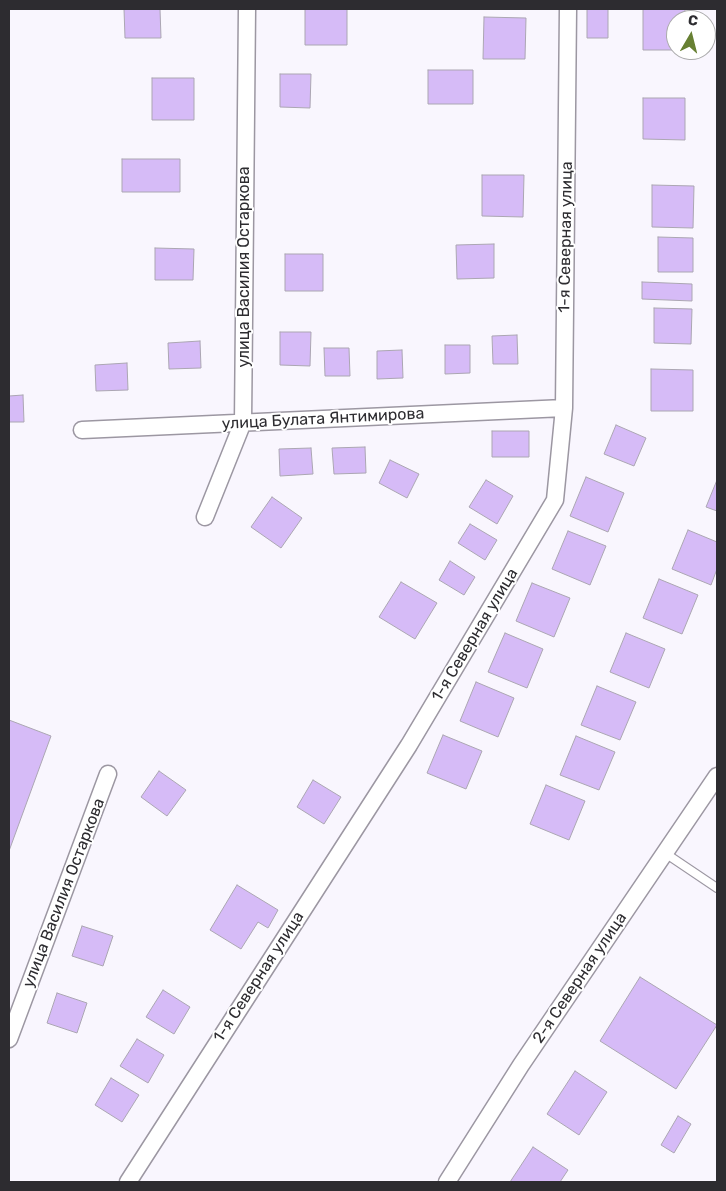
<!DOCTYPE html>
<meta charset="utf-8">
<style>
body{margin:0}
#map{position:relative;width:726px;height:1191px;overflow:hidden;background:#f9f6fe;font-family:Rubik,sans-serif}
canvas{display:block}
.frame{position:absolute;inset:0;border:10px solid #2d2c30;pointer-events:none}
.north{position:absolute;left:666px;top:10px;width:50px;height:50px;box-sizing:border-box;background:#fff;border:1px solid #ababac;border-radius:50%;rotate:8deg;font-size:14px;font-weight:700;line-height:20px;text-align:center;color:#2d2c30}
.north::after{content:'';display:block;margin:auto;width:18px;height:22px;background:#678033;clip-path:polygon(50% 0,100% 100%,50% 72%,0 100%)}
</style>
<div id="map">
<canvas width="726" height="1191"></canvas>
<div class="frame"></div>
<div class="north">С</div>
</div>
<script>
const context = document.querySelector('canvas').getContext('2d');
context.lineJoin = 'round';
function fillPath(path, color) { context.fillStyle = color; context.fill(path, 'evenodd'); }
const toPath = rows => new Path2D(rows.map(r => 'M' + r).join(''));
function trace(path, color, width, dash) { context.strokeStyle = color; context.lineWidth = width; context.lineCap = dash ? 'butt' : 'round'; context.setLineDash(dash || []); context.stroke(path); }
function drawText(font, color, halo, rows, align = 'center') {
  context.font = font + ' Rubik,sans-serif'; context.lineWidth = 4; context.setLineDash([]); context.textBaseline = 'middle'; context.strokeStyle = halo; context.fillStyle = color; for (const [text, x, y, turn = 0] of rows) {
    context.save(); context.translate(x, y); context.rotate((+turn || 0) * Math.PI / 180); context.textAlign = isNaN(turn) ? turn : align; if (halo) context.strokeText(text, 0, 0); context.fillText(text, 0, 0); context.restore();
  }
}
const building = toPath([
 [124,9,160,9,161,38,125,38,124,9],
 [305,9,347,9,347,45,305,45,305,9],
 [587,9,608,9,608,38,587,38,587,9],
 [643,9,685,9,685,20,676,20,676,50,685,50,643,50,643,9],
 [484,17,526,18,525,59,483,59,484,17],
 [428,70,473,70,473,104,428,104,428,70],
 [280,74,311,74,310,108,280,107,280,74],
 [152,78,194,78,194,120,152,120,152,78],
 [643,98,685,98,685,140,643,139,643,98],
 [122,159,180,159,180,192,122,192,122,159],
 [482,175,524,175,523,217,482,216,482,175],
 [652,185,694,186,693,228,652,227,652,185],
 [658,237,693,238,693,272,658,272,658,237],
 [494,244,494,278,457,279,456,245,494,244],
 [155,248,194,249,193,280,155,280,155,248],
 [285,254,323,254,323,291,285,291,285,254],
 [642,282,692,284,692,301,642,299,642,282],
 [654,308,692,309,691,344,654,343,654,308],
 [280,332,311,332,310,366,280,365,280,332],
 [517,335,518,364,493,364,492,336,517,335],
 [200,341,201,368,169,369,168,343,200,341],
 [445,345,470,345,470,373,445,374,445,345],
 [324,348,349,348,350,376,325,376,324,348],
 [402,350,403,378,377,379,377,351,402,350],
 [127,363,128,390,96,391,95,365,127,363],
 [651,369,693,370,693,411,651,411,651,369],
 [23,395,24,422,9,422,9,396,23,395],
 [616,425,646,438,634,466,604,454,616,425],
 [492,431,529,431,529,457,492,457,492,431],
 [365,447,366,473,334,474,332,448,365,447],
 [311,448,313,474,280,476,279,449,311,448],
 [390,460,419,474,407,498,379,483,390,460],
 [586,477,624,493,608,532,570,516,586,477],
 [486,480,513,496,497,524,469,507,486,480],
 [717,480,717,511,706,507,717,480],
 [272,497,302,518,281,548,251,527,272,497],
 [470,524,497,540,485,560,458,543,470,524],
 [688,530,717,542,717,569,711,585,672,569,688,530],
 [568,531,606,546,590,585,552,569,568,531],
 [450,561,475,577,464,595,439,580,450,561],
 [659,579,698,595,682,634,643,618,659,579],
 [401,582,437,603,415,639,379,617,401,582],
 [532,583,570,598,554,637,516,621,532,583],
 [505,633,543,649,527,688,488,672,505,633],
 [626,633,665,649,649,688,610,672,626,633],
 [476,682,514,698,498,737,460,721,476,682],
 [597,686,636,702,620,740,581,725,597,686],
 [9,720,51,736,9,851,9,720],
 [443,735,482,751,466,789,427,773,443,735],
 [576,736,615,752,599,790,560,775,576,736],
 [159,771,186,790,167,816,141,797,159,771],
 [313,780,341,797,324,824,297,807,313,780],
 [546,785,585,801,569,840,530,824,546,785],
 [237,885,278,910,268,928,258,922,241,949,210,930,237,885],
 [82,926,113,936,103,966,72,956,82,926],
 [640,977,717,1025,676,1089,600,1041,640,977],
 [163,990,190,1007,174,1034,146,1017,163,990],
 [57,993,87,1003,77,1033,47,1023,57,993],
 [137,1039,164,1055,148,1083,120,1066,137,1039],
 [575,1071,607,1092,579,1135,547,1114,575,1071],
 [111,1078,139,1095,122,1122,95,1105,111,1078],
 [678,1116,691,1124,674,1153,661,1145,678,1116],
 [533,1147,568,1170,560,1182,510,1182,533,1147]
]);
fillPath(building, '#d6bbf7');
trace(building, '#aba6b2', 1);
const service = toPath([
 [665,853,717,888]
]);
const minor = toPath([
 [82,430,564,408],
 [205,517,243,422,247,9],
 [9,1039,108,774],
 [128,1182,409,745,555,500,564,408,568,9],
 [447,1182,521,1065,717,776]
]);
trace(service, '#9c97a2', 10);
trace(minor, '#9c97a2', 19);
trace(service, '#fff', 8);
trace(minor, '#fff', 16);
drawText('16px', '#2d2c30', '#fff', [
 ["1-я Северная улица",566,237,-89],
 ["улица Василия Остаркова",244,267,-90],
 ["улица Булата Янтимирова",323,419,-3],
 ["1-я Северная улица",475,635,-59],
 ["улица Василия Остаркова",64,893,-69],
 ["1-я Северная улица",259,977,-57],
 ["2-я Северная улица",580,978,-56]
]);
</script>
